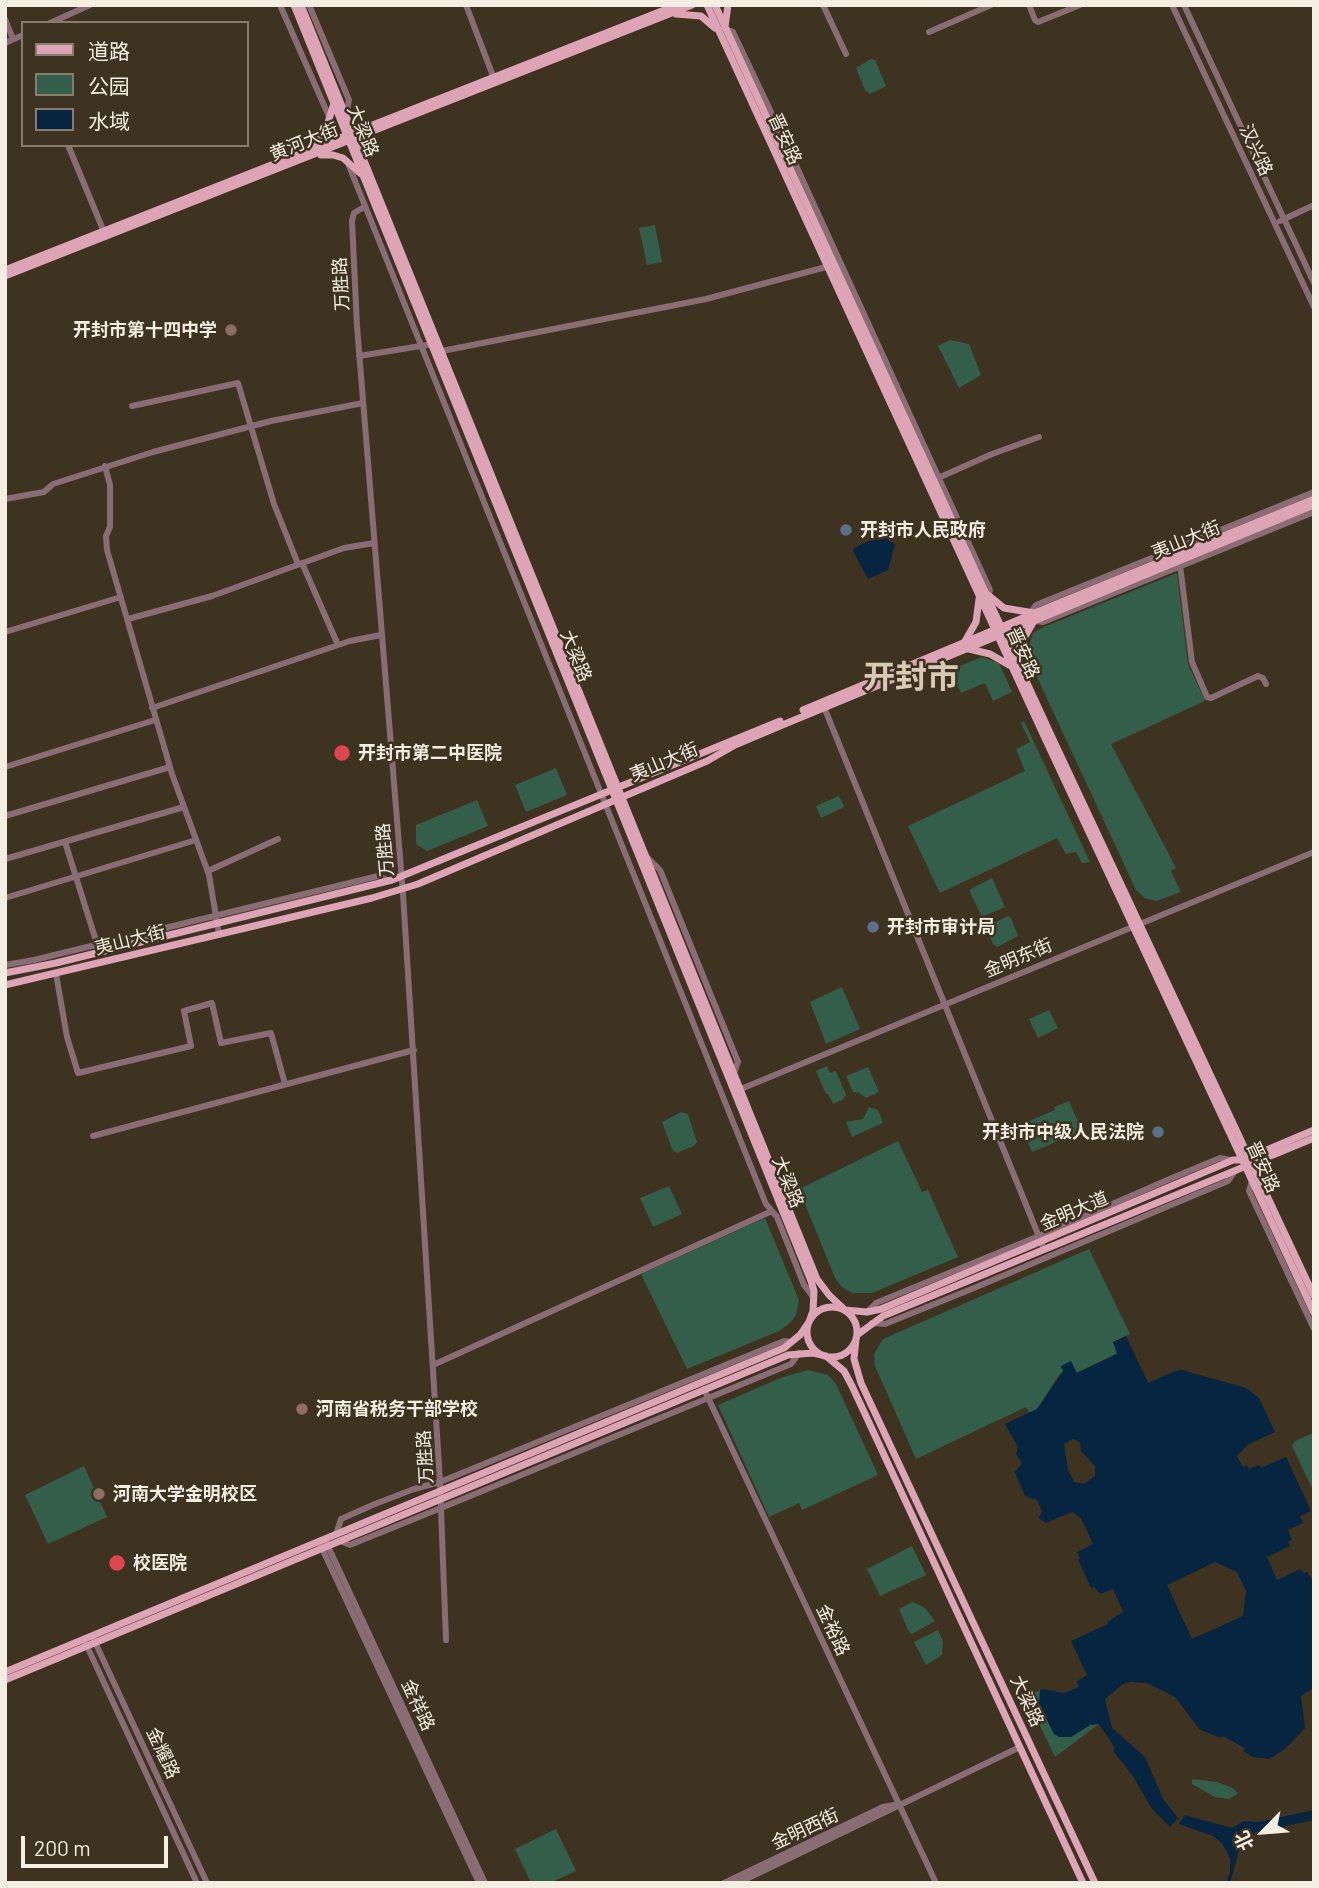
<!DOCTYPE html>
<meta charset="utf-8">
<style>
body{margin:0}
#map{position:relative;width:1319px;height:1888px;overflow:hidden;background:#3e3321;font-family:Barlow,"Noto Sans SC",sans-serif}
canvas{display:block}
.frame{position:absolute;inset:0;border:7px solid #f4ede2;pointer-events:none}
.legend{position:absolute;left:21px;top:21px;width:228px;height:126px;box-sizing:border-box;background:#3e3321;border:2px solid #877d6e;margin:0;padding:9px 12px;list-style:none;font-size:21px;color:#f4ede2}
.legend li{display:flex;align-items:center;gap:14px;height:35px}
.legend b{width:35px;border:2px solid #877d6e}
.north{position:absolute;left:1228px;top:1797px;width:70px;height:70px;-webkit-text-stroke:5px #3e3321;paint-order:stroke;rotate:245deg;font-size:19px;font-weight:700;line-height:28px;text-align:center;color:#f4ede2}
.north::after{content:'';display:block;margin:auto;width:24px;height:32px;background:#f4ede2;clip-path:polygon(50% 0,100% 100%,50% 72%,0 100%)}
.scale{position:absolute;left:21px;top:1836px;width:147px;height:32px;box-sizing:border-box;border:4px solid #f4ede2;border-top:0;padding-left:9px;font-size:21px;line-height:24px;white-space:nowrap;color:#f4ede2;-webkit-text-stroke:5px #3e3321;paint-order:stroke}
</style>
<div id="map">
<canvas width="1319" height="1888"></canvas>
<div class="frame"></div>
<ul class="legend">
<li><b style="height:9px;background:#dca4b4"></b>道路</li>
<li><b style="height:19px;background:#335e4a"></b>公园</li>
<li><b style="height:19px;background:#052541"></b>水域</li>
</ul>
<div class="north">北</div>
<div class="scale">200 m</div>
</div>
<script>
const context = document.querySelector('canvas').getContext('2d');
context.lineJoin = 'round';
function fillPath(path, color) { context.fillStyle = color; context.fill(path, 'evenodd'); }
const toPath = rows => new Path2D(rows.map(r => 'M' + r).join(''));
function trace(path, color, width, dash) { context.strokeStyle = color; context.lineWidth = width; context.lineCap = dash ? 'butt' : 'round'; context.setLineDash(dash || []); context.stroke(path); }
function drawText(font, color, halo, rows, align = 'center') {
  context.font = font + ' Barlow,"Noto Sans SC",sans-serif'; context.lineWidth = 5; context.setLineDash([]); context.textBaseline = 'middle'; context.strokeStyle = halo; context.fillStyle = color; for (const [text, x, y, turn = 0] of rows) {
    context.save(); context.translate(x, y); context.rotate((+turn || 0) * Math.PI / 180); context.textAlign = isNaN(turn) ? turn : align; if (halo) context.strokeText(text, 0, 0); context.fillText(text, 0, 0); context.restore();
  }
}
fillPath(toPath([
 [871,59,875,60,886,86,870,94,865,90,856,68],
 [655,225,662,262,647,265,639,228],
 [950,340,969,344,981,375,959,388,938,346],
 [1177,573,1188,664,1205,701,1111,744,1176,868,1171,871,1181,892,1156,901,1145,898,1136,890,1030,662,1028,649,1033,633,1039,629],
 [982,657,999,663,1012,692,993,701,985,683,961,693,950,670],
 [1024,721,1090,862,1082,863,1076,852,1066,854,1057,838,940,893,908,826,1025,771,1016,749,1030,742,1021,723],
 [556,768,567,795,526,812,515,785],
 [839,796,844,807,821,818,816,806],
 [477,800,488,826,427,851,416,844,416,825],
 [992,878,1005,907,982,917,969,890],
 [1008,916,1011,918,1018,936,997,947,993,944,986,927],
 [842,987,860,1029,826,1044,810,1002],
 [1049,1010,1058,1028,1038,1038,1029,1019],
 [827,1066,830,1073,836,1071,846,1095,842,1100,833,1104,828,1094,826,1094,816,1071],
 [868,1067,879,1092,866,1098,859,1093,853,1092,846,1076],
 [1069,1101,1082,1131,1032,1152,1020,1125,1055,1110,1054,1107],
 [869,1107,878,1110,883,1123,852,1137,846,1122,863,1119],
 [681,1112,688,1114,697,1142,694,1146,676,1153,672,1149,662,1122],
 [898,1141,922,1192,928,1190,958,1257,872,1293,852,1293,842,1287,835,1278,799,1189],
 [669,1186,682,1214,653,1227,640,1198],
 [765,1218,796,1293,799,1301,796,1315,791,1322,779,1331,687,1369,641,1274],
 [1089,1249,1130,1334,1113,1342,1118,1353,1076,1373,1061,1367,1064,1371,1059,1375,1037,1409,1030,1413,1026,1407,916,1459,875,1366,874,1354,883,1339],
 [808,1370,828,1375,836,1384,878,1475,802,1510,799,1503,769,1517,718,1405,783,1377],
 [1313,1433,1314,1435,1314,1492,1292,1446,1295,1441],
 [84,1466,107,1517,48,1544,25,1495],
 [912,1546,926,1575,880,1596,867,1569],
 [913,1602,925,1608,935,1621,912,1634,909,1632,899,1609],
 [938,1630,943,1642,942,1655,926,1665,914,1642],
 [1040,1690,1041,1700,1071,1737,1090,1725,1099,1724,1055,1757,1026,1697],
 [1192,1779,1217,1782,1233,1788,1238,1793,1229,1799,1215,1797,1192,1784],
 [556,1829,576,1871,550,1883,531,1883,515,1849]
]), '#335e4a');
fillPath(toPath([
 [886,533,889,541,895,544,888,570,868,579,853,551,854,548],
 [1126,1336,1148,1383,1175,1371,1182,1370,1246,1388,1259,1398,1275,1432,1249,1444,1237,1456,1243,1467,1247,1465,1249,1469,1259,1465,1261,1468,1286,1457,1311,1511,1300,1516,1303,1523,1288,1530,1292,1540,1288,1542,1290,1546,1267,1557,1277,1580,1301,1569,1303,1573,1307,1572,1314,1582,1314,1688,1301,1696,1305,1728,1285,1749,1269,1759,1253,1757,1243,1751,1245,1748,1223,1736,1221,1738,1200,1730,1175,1697,1147,1683,1131,1682,1123,1684,1105,1699,1112,1728,1145,1757,1163,1799,1178,1818,1170,1827,1152,1809,1133,1776,1113,1751,1115,1748,1099,1724,1090,1725,1071,1737,1059,1737,1054,1734,1039,1704,1040,1690,1043,1689,1064,1693,1079,1687,1077,1681,1087,1675,1071,1641,1108,1624,1107,1622,1123,1612,1113,1589,1100,1594,1094,1587,1091,1588,1078,1559,1080,1558,1077,1552,1093,1544,1081,1518,1072,1512,1046,1523,1039,1518,1042,1511,1037,1500,1025,1496,1015,1472,1022,1463,1016,1454,1018,1447,1005,1424,1037,1409,1063,1371,1061,1366,1071,1361,1077,1373,1117,1354,1113,1342],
 [1073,1439,1080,1442,1081,1451,1095,1466,1095,1476,1084,1484,1074,1482,1068,1470,1064,1444],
 [1215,1562,1237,1572,1246,1591,1243,1616,1192,1639,1167,1585],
 [1314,1810,1314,1820,1256,1832,1241,1843,1230,1883,1226,1883,1230,1873,1230,1858,1222,1843,1213,1836,1179,1824,1185,1815,1232,1828,1244,1821,1258,1822]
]), '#052541');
trace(toPath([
 [280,5,330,119],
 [309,5,349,100,346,116],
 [466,5,493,76],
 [823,5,846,54],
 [1029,5,1035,20,1038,22,1080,5],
 [1172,5,1314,307],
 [1184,5,1314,283],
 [5,19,13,39],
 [50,23,90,5],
 [726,29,733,32,789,150,990,590,988,597],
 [929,32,991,5],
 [5,43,23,35],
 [68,145,104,232],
 [347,161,766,1204,777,1217,804,1285,814,1298],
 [364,207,354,213,352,221,357,326,403,894,440,1482,446,1640],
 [1280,221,1314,205],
 [442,351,706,299,826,267],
 [359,356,433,344],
 [132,406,238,383,274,504,298,564],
 [105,466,110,485,110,527,106,536,107,550,172,774,209,875,219,934],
 [938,478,992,454,1039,437],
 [5,499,44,492,53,484,153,452,271,421,363,403],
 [302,563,338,645],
 [1180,565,1192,662,1207,697,1211,698,1258,676,1263,678,1266,684],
 [1028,616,1036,605,1314,492],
 [128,619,212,596,344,548,374,543],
 [1035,621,1043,622,1314,512],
 [5,632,121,597],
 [824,707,1044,1249],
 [152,708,350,641,381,635],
 [5,767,155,720],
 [5,816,170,767],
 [65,842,97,944],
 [648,858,660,870,738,1062,734,1073],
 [5,859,184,807],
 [208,871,278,839],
 [5,898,196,840],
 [5,965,34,960,378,876,390,881],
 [56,974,67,1037,78,1073,191,1046,184,1011,212,1003,221,1043,271,1033,285,1084],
 [736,1091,1314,852],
 [93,1136,414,1050],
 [1252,1180,1249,1191,1314,1329],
 [867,1312,876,1303,1039,1236,1172,1178,1220,1158,1231,1160],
 [872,1323,885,1324,974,1288,1228,1181,1235,1171],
 [433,1365,772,1211],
 [704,1389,936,1883],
 [336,1535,341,1519,375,1504,414,1489,440,1482,784,1341,792,1342],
 [340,1541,350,1545,441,1508,791,1364,799,1353],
 [319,1542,479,1883],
 [326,1542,485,1883],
 [94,1640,207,1883],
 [86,1644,197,1883],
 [724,1883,883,1807,894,1805],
 [738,1883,1020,1747]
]), '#896d75', 6);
trace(toPath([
 [301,5,817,1279,829,1295,845,1310,867,1312,881,1309,1233,1160,1243,1160,1314,1130],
 [707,5,1044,736,1314,1313],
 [715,5,1050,733,1314,1296],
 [676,14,701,16,715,28],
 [725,27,728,5],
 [309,150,326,129,334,103],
 [321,155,333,155,343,158,361,174],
 [5,270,677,5],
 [5,276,692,5],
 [988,595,1004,608,1034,613],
 [964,643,976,622,979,599],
 [965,648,990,654,1009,665],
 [1019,661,1020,645,1034,621],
 [803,710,1049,607,1314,499],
 [5,973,56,963,392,880,780,721],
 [5,985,372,898,418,884,707,761,735,745,780,726,1314,505],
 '807 1332a25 25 0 1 1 50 0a25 25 0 1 1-50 0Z',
 [857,1335,883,1316,1314,1138],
 [856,1340,854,1359,861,1383,1095,1883],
 [826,1356,844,1371,852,1386,1083,1883],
 [5,1672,784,1348,800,1335,809,1322,813,1311,814,1291,811,1281,294,5],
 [5,1680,788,1355,813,1353,822,1355]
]), '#dca4b4', 7);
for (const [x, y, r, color] of [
 [231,330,7,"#8d6e63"],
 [846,530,7,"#5c6f8a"],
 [342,753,9,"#e0444e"],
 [873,927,7,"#5c6f8a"],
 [1158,1132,7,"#5c6f8a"],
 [302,1409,7,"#8d6e63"],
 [99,1494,7,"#8d6e63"],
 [117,1563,9,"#e0444e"]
]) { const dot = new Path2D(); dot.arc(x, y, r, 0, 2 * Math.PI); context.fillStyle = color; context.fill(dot); trace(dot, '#3e3321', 2.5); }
drawText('18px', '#f4ede2', '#3e3321', [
 ["大梁路",363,131,68],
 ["晋安路",785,139,65],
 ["黄河大街",304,142,-22],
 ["汉兴路",1256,150,65],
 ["万胜路",341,284,-93],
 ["夷山大街",1186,540,-22],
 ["晋安路",1023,653,65],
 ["大梁路",576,656,68],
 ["夷山大街",664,762,-23],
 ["万胜路",385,850,-95],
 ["夷山大街",130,940,-14],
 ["金明东街",1018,958,-23],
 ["晋安路",1263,1167,65],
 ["大梁路",788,1182,68],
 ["金明大道",1074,1211,-23],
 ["万胜路",425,1457,-93],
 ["金裕路",833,1630,65],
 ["大梁路",1027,1701,65],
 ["金祥路",418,1705,65],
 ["金耀路",163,1753,65],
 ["金明西街",805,1829,-25]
]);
drawText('bold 18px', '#f4ede2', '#3e3321', [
 ["开封市第十四中学",217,330,"right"],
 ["开封市人民政府",860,530],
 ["开封市第二中医院",358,753],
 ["开封市审计局",887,927],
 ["开封市中级人民法院",1144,1132,"right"],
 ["河南省税务干部学校",316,1409],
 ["河南大学金明校区",113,1494],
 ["校医院",133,1563]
], 'left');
drawText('bold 32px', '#d7cab4', '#3e3321', [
 ["开封市",911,677]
]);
</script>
